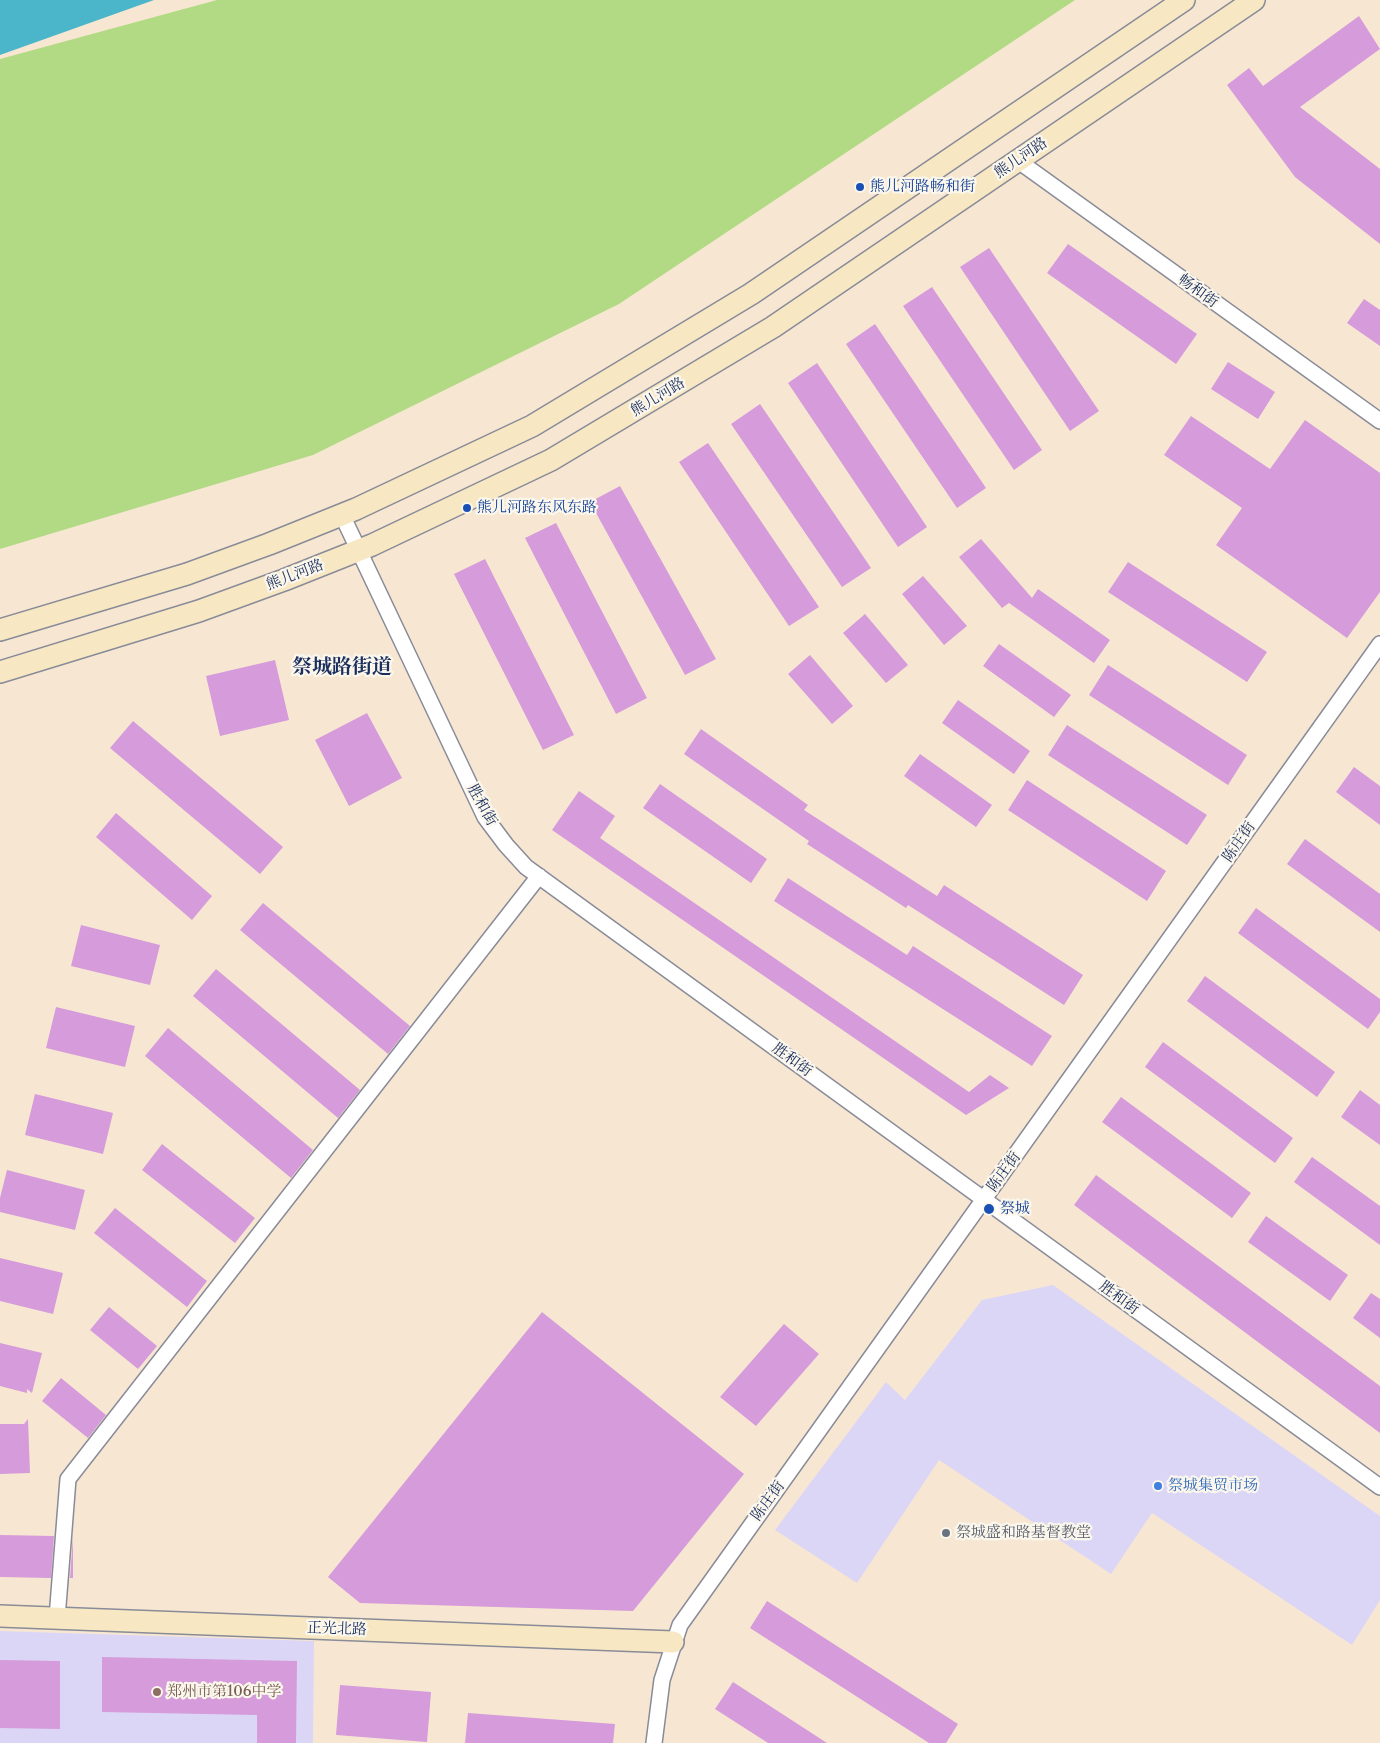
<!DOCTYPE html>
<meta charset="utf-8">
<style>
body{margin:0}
canvas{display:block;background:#f7e7d2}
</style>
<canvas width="1380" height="1743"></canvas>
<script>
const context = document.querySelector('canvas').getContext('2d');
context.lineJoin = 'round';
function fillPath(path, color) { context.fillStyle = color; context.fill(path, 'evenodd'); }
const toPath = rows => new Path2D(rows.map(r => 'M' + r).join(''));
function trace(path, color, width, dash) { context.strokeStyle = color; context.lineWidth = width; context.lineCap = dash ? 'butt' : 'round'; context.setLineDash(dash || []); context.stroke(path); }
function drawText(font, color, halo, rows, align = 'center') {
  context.font = font + ' "Libre Caslon Text","Noto Serif SC",serif'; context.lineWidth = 4.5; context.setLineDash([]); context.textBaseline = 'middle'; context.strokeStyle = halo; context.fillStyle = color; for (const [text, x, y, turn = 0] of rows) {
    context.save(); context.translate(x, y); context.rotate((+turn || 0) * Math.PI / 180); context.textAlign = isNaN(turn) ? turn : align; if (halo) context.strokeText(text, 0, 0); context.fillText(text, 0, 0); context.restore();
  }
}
fillPath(toPath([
 [1053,1285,1380,1516,1380,1600,1352,1645,1152,1513,1111,1574,939,1460,857,1583,775,1530,886,1382,905,1400,982,1300],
 [0,1631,314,1641,313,1743,0,1743]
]), '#dcd6f6');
fillPath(toPath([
 [217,0,1075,0,619,304,313,455,0,549,0,59]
]), '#b2da84');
fillPath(toPath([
 [0,0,154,0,0,55]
]), '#4bb5c9');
fillPath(toPath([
 [1359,16,1380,49,1300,107,1380,169,1380,244,1295,177,1227,85,1249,68,1263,86],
 [1068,244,1197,334,1176,364,1047,273],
 [989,248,1099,411,1070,431,960,267],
 [932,287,1042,450,1014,470,903,306],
 [1364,299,1380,310,1380,346,1347,323],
 [875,324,986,488,957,508,846,344],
 [1228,362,1275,392,1258,419,1211,389],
 [817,363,927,527,898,547,788,383],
 [760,404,871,568,842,587,731,424],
 [1191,416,1270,469,1305,420,1380,473,1380,592,1347,638,1216,545,1242,508,1164,455],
 [708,443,819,607,789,626,679,462],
 [620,486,716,659,685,675,590,502],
 [556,523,647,698,616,714,525,538],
 [981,539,1032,598,1038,589,1110,640,1094,663,1009,603,1002,608,959,557],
 [485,559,574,735,543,750,454,574],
 [1128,562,1267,652,1247,682,1108,592],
 [923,576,967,626,944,645,902,594],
 [865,614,908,665,886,683,843,633],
 [999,644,1071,695,1054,717,983,666],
 [810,655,853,706,832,724,788,674],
 [275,660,289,720,220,736,206,676],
 [1108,665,1247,755,1228,785,1089,695],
 [958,700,1030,751,1014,774,942,723],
 [367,713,402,778,349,806,315,740],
 [133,721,283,847,260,874,110,748],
 [1067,725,1207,815,1187,845,1048,755],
 [701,729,808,805,804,810,937,896,944,885,1083,975,1064,1005,908,905,906,908,807,844,809,841,684,754],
 [920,754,992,805,976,827,904,776],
 [1354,767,1380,786,1380,825,1336,792],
 [1027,780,1166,871,1147,901,1008,810],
 [660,784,767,859,751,883,643,808],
 [579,791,615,816,600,838,969,1092,990,1075,1009,1088,966,1115,552,830],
 [116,813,212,896,192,920,96,837],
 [1305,839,1380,894,1380,932,1287,864],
 [788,878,907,955,913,946,1052,1036,1032,1066,774,901],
 [263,903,410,1026,388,1054,240,930],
 [1256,908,1380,999,1380,1012,1368,1029,1238,933],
 [81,925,160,945,150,985,71,966],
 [216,969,360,1090,338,1118,193,996],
 [1205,976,1335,1072,1317,1097,1187,1001],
 [56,1007,135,1026,125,1067,46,1048],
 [168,1028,313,1150,291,1178,145,1056],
 [1163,1042,1293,1138,1275,1163,1145,1067],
 [1360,1090,1380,1105,1380,1145,1341,1117],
 [35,1094,113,1113,103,1154,25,1135],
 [1121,1097,1251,1193,1232,1218,1102,1122],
 [162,1144,255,1218,235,1243,142,1170],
 [1312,1157,1380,1206,1380,1245,1294,1182],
 [7,1170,85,1190,75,1230,0,1212,0,1198],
 [1096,1175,1380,1386,1380,1433,1074,1205],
 [115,1208,207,1281,187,1307,94,1233],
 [1266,1216,1348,1275,1330,1301,1248,1242],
 [0,1258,63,1273,53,1314,0,1301],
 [1371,1293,1380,1299,1380,1338,1353,1318],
 [109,1307,157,1346,138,1369,90,1330],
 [542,1312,744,1474,633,1611,360,1603,328,1577],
 [784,1324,819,1354,756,1426,720,1397],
 [0,1343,42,1353,32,1393,27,1389,27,1393,0,1386],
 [61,1378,106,1415,88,1438,42,1401],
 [28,1419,30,1473,0,1474,0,1424,24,1424],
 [0,1535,54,1536,51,1578,0,1577],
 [73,1537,73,1578,70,1578],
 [767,1601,958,1724,946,1743,929,1743,750,1628],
 [102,1657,297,1661,296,1743,257,1743,257,1715,102,1712],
 [0,1660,60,1661,60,1729,0,1728],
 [733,1682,827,1743,768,1743,715,1709],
 [340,1685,431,1692,427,1742,336,1735],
 [468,1713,615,1724,613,1743,465,1743]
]), '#d59bdb');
const street = toPath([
 [1017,160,1380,421],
 [342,515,485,817,506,845,526,867,1380,1487],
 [57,1618,68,1479,539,876],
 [654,1743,662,1680,680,1625,1380,644]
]);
const secondary = toPath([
 [0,630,187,574,269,544,356,509,532,426,751,294,1184,0],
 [0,672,199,611,284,580,372,545,551,460,773,327,1254,0],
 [0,1616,673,1642]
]);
trace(street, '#898b98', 18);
trace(secondary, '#898b98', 24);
trace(street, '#fff', 15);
trace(secondary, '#f7e8c3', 21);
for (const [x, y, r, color] of [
 [860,187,5,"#1a4fb4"],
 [467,508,5,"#1a4fb4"],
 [989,1209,6,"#1a4fb4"],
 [1158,1486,5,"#3f7fe0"],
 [946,1533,5,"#6b7280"],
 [157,1692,5,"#8d6e63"]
]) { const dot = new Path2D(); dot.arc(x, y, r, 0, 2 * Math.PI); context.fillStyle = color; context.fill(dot); trace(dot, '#fbf7ec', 2); }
drawText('15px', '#1b2f5e', '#fbf7ec', [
 ["熊儿河路",1021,158,-34],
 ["畅和街",1198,291,36],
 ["熊儿河路",658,397,-31],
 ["熊儿河路",295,575,-21],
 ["胜和街",482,805,61],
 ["陈庄街",1239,842,-55],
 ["胜和街",792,1060,36],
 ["陈庄街",1004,1172,-54],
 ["胜和街",1119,1298,36],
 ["陈庄街",768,1501,-54],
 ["正光北路",337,1629,2]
]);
drawText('15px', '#164399', '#fbf7ec', [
 ["熊儿河路畅和街",870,187],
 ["熊儿河路东风东路",477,508],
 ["祭城",1000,1209]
], 'left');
drawText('15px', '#366cbe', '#fbf7ec', [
 ["祭城集贸市场",1168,1486]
], 'left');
drawText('15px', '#5b616d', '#fbf7ec', [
 ["祭城盛和路基督教堂",956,1533]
], 'left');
drawText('15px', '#785e54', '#fbf7ec', [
 ["郑州市第106中学",167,1692]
], 'left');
drawText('bold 20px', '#1b2f5e', '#fbf7ec', [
 ["祭城路街道",342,667]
]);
</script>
